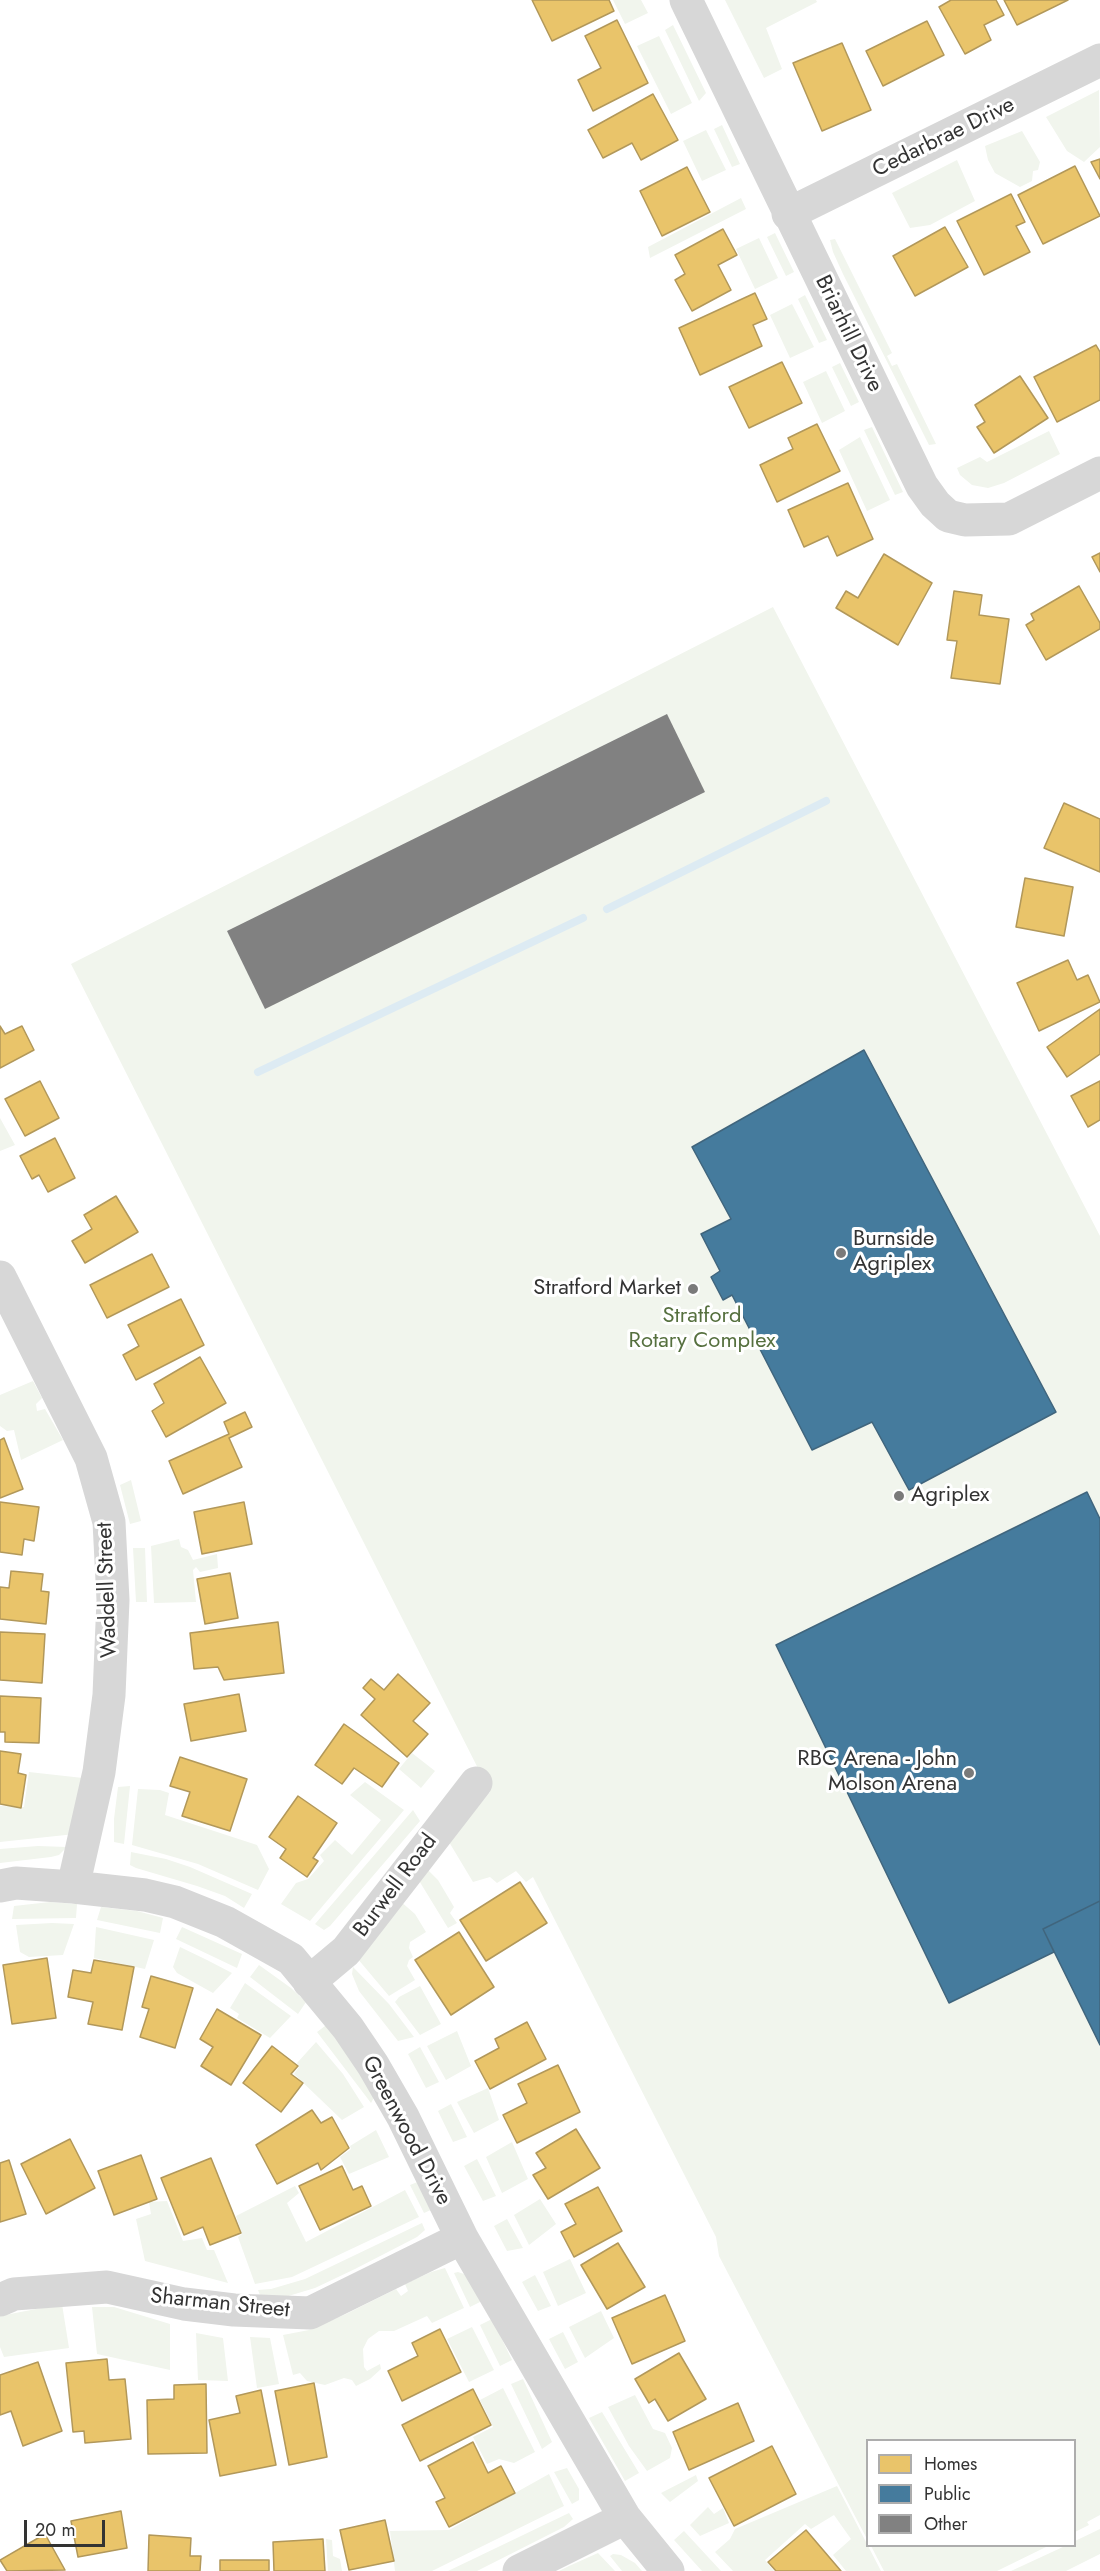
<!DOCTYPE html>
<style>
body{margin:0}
#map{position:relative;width:1100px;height:2571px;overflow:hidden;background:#fff;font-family:Jost,sans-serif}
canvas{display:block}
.legend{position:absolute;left:866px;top:2439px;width:210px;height:108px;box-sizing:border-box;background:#fff;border:2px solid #adadad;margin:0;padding:8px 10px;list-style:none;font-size:18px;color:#333}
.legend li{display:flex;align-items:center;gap:12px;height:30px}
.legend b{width:30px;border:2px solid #adadad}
.scale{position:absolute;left:24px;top:2520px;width:81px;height:27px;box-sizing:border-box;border:3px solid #333;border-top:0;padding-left:8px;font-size:18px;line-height:21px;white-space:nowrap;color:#333;-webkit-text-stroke:4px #fff;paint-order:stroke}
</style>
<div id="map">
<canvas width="1100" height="2571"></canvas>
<ul class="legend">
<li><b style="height:16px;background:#e9c46a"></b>Homes</li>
<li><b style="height:16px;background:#457b9d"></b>Public</li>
<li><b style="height:16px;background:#818181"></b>Other</li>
</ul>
<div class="scale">20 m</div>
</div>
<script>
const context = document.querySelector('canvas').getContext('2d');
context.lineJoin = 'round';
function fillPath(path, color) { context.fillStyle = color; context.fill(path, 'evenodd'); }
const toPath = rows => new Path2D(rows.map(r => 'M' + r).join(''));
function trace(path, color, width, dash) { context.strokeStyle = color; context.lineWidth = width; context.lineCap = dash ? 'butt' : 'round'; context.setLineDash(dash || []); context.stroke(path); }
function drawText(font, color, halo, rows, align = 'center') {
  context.font = font + ' Jost,sans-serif'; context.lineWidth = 6; context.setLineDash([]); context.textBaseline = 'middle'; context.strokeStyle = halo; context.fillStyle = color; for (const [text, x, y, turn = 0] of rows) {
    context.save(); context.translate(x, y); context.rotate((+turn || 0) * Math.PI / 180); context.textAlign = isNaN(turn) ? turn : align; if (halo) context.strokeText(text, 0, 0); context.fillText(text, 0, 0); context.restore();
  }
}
fillPath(toPath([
 [613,0,641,0,648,13,625,24],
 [725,0,816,0,817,2,766,28,782,69,764,78],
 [673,25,706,93,699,101,665,30],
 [659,36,692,103,671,114,637,46],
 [1099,90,1100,147,1084,162,1067,151,1046,117],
 [722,125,740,164,732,167,714,129],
 [706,130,726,170,702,181,683,141],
 [1022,131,1040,162,1038,170,1033,171,1032,181,1020,187,995,173,988,160,985,146],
 [957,160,975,201,930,225,910,228,892,193],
 [741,198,746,209,650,258,648,247],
 [775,233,794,272,786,276,767,237],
 [759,238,778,278,755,289,736,249],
 [835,239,892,353,887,356,892,366,897,364,936,444,929,445,843,274,833,252,830,240],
 [805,295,827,340,819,343,798,299],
 [792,304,814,347,790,358,770,315],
 [840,363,859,402,851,406,832,367],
 [826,371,845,411,822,423,803,382],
 [872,427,903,492,895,495,864,430],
 [1049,431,1060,454,1004,483,988,488,972,485,960,475,957,468,980,457,987,462],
 [860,437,890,500,867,511,839,450],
 [773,607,1100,1236,1100,2515,1087,2522,1089,2525,1075,2532,1074,2440,868,2440,867,2539,719,2256,716,2237,533,1877,526,1882,516,1871,497,1883,490,1877,473,1882,449,1842,490,1792,71,964],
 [0,1118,15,1145,0,1151],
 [33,1381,42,1398,36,1404,37,1411,45,1409,63,1440,21,1460,14,1430,7,1431,0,1426,0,1395],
 [131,1480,141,1521,130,1524,120,1485],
 [179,1539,181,1547,188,1550,193,1560,217,1554,218,1568,200,1572,196,1567,193,1570,196,1602,154,1603,151,1546],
 [133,1548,145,1548,147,1602,136,1602],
 [412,1753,435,1771,421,1788,399,1769],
 [29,1772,83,1778,75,1834,0,1842,0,1806,24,1807],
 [365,1782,404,1810,310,1921,281,1904,296,1883,308,1879,324,1861,320,1855,335,1840,352,1855,381,1820,350,1795],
 [130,1786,124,1844,114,1842,114,1819,118,1787],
 [138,1789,160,1790,169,1793,165,1815,257,1845,269,1869,258,1890,198,1864,132,1845],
 [413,1810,420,1821,330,1926,324,1930,315,1924],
 [38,1846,67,1847,59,1855,51,1857,0,1863,0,1849],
 [131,1852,166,1859,190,1867,252,1894,244,1908,225,1896,197,1886,136,1868,130,1865],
 [426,1868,438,1880,454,1907,450,1913,457,1923,448,1928,418,1879],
 [399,1900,415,1914,426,1932,410,1942,409,1948,413,1957,409,1960,407,1966,415,1980,389,1996,357,1958],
 [50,1902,77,1904,76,1918,12,1919,14,1906],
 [101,1907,137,1911,163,1918,160,1933,97,1920],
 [52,1923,74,1924,63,1955,29,1957,20,1952,16,1925],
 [96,1927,154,1940,145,1969,94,1958],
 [182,1927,242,1954,237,1968,176,1939],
 [180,1947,207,1960,232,1973,213,1993,177,1973,173,1967],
 [259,1965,291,1988,306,2002,298,2014,250,1977],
 [353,1967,389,2004,414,2037,398,2041,359,1991,352,1974],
 [245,1983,291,2016,270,2038,237,2018,239,2014,230,2008],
 [420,1986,441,2024,420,2035,395,2002,399,1997],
 [329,2023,378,2090,371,2103,317,2032],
 [457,2031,471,2066,446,2080,427,2046],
 [316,2042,343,2074,364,2107,342,2120,294,2074,299,2067,297,2063],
 [420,2047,439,2082,426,2088,408,2054],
 [488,2088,499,2120,474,2133,457,2102],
 [451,2104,467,2137,453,2142,438,2111],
 [376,2130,389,2157,349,2174,340,2157,351,2149,350,2146],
 [512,2142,528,2179,502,2193,486,2157],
 [477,2159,496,2196,483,2201,464,2166],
 [425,2179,433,2209,424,2213,410,2185],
 [295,2186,299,2193,287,2203,306,2242,405,2190,419,2217,292,2277,255,2284,238,2237,242,2234,236,2216],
 [540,2199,556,2224,529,2245,514,2215],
 [167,2201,183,2241,202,2238,207,2250,214,2250,228,2283,145,2261,136,2219,151,2214,149,2202],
 [507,2219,523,2248,507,2251,494,2226],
 [422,2223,425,2230,417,2237,355,2269,315,2288,275,2300,262,2300,258,2290,271,2289,305,2279],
 [570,2259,586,2293,558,2306,543,2272],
 [445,2268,464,2308,432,2323,427,2316,394,2331,379,2331,368,2339,363,2349,364,2367,367,2371,380,2364,381,2369,370,2379,356,2386,352,2380,344,2378,325,2385,307,2381,300,2373,293,2375,283,2335,309,2330,346,2314,396,2289,401,2296,408,2291,405,2284,431,2272],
 [458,2272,467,2275,482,2301,470,2307,454,2273],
 [535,2275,551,2306,538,2311,522,2282],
 [62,2304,69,2348,4,2357,0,2347,0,2316],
 [92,2307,114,2307,170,2324,170,2370,97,2354],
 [601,2311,614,2338,585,2358,569,2327],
 [492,2319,512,2360,500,2366,480,2325],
 [472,2327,494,2370,469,2382,447,2339],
 [563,2332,578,2362,565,2369,549,2339],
 [196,2333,223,2338,228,2381,198,2380],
 [250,2337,270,2338,279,2384,257,2388],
 [523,2379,552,2442,542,2449,511,2384],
 [503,2388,535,2452,514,2463,499,2459,487,2464,473,2437,493,2427,480,2400],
 [635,2395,653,2429,665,2433,672,2448,670,2458,647,2471,629,2446,608,2407],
 [602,2412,639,2473,625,2481,589,2418],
 [567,2468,579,2489,579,2500,572,2504,554,2472],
 [549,2474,564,2506,432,2571,395,2571,390,2531,449,2530],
 [696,2475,698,2481,670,2502,661,2493],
 [837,2486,881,2571,846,2571,833,2555,851,2539,834,2515,811,2529,805,2524,765,2560,774,2571,733,2571,715,2552,730,2539,735,2529],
 [708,2507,714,2514,723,2508,729,2523,700,2536,690,2525],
 [569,2513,573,2519,564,2527,477,2571,448,2571],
 [1100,2529,1100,2554,1066,2571,1011,2571,1065,2546,1074,2546,1075,2541],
 [684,2531,721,2571,702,2571,674,2540],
 [326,2539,332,2540,333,2556,340,2559,342,2571,328,2571],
 [871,2546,1048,2546,997,2571,884,2571],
 [598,2553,615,2571,559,2571,569,2566],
 [613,2554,621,2555,635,2563,642,2571,622,2571,610,2556]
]), '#f1f5ed');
const homes = toPath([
 [532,0,609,0,614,11,552,41,532,0],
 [951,0,996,0,1004,15,984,25,991,40,965,54,939,7,951,0],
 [1004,0,1068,0,1017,25,1004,0],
 [617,20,648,83,593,111,578,80,601,68,585,36,617,20],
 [927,21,944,55,883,86,866,51,927,21],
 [842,43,871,110,822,131,793,63,842,43],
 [653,94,678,140,641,160,632,143,603,158,588,130,653,94],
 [1100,159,1100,179,1091,162,1100,159],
 [1075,166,1100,216,1043,244,1018,195,1075,166],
 [687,167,710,212,662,236,640,191,687,167],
 [1011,194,1025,222,1016,226,1030,252,984,275,957,221,1011,194],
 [945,227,968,267,915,296,893,256,945,227],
 [723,229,737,255,718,265,731,290,692,311,675,280,685,274,675,255,723,229],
 [755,293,767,319,753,325,762,346,700,375,679,328,755,293],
 [1096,345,1100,352,1100,400,1057,422,1034,377,1096,345],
 [782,362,802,403,749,428,729,387,782,362],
 [1020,376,1048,418,994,453,977,427,985,422,975,405,1020,376],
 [817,424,840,471,777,502,760,465,793,449,788,438,817,424],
 [848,483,873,539,837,556,828,536,804,547,788,510,848,483],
 [1100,553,1100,572,1092,557,1100,553],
 [884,554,932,583,898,645,836,608,846,591,858,598,884,554],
 [1079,586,1100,623,1100,629,1046,660,1026,625,1034,620,1031,614,1079,586],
 [954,591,982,595,979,615,1009,619,1000,684,951,678,957,641,947,640,954,591],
 [1064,803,1100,819,1100,872,1044,848,1064,803],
 [1025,878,1073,887,1064,936,1016,927,1025,878],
 [1068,960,1077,980,1088,975,1100,1002,1039,1031,1017,983,1068,960],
 [1100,1009,1100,1054,1067,1077,1047,1047,1100,1009],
 [0,1026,5,1034,22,1026,34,1050,0,1068,0,1026],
 [40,1081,59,1118,25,1136,5,1099,40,1081],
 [1100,1081,1100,1120,1088,1127,1071,1096,1100,1081],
 [55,1138,75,1178,48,1192,39,1175,32,1179,20,1156,55,1138],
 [116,1196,138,1232,85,1263,72,1241,92,1229,84,1215,116,1196],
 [152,1254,169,1287,107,1318,90,1285,152,1254],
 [181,1299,204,1345,136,1380,123,1355,139,1346,128,1325,181,1299],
 [200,1357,226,1403,166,1437,152,1411,164,1403,154,1384,200,1357],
 [245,1412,252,1427,229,1438,242,1467,183,1494,169,1461,229,1434,224,1422,245,1412],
 [4,1438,23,1489,0,1498,0,1440,4,1438],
 [0,1502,39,1507,34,1541,24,1539,22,1555,0,1552,0,1502],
 [244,1502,252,1544,202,1554,194,1512,244,1502],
 [11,1571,43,1574,41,1591,49,1592,46,1624,0,1619,0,1587,9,1588,11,1571],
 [230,1573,238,1618,205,1624,197,1579,230,1573],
 [278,1622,284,1673,224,1680,218,1667,194,1669,190,1633,278,1622],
 [0,1632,45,1634,42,1683,0,1680,0,1632],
 [398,1674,430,1703,413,1721,428,1734,407,1757,361,1715,375,1699,363,1688,371,1679,384,1690,398,1674],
 [239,1694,246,1731,191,1741,184,1704,239,1694],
 [0,1696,41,1698,39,1743,5,1742,5,1732,0,1732,0,1696],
 [344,1724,399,1763,382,1787,354,1768,342,1784,315,1765,344,1724],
 [0,1751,21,1754,18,1773,26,1775,21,1808,0,1804,0,1751],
 [180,1757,247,1779,230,1831,182,1816,190,1792,170,1786,180,1757],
 [298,1796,337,1823,313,1858,318,1861,307,1877,280,1858,286,1849,269,1837,298,1796],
 [520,1882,547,1923,486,1961,460,1920,520,1882],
 [459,1932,494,1987,451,2015,415,1960,459,1932],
 [47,1958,56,2018,12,2024,3,1965,47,1958],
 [94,1960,134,1967,122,2030,88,2024,93,2002,68,1997,73,1970,91,1973,94,1960],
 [151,1976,193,1988,175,2048,140,2037,149,2009,142,2007,151,1976],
 [217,2009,261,2035,231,2085,201,2066,213,2047,200,2039,217,2009],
 [527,2022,546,2059,490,2089,475,2061,499,2048,495,2039,527,2022],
 [272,2046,298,2066,291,2074,303,2083,281,2112,243,2083,272,2046],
 [558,2065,580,2112,517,2143,503,2115,527,2103,518,2084,558,2065],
 [312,2110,321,2123,332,2117,349,2148,321,2170,318,2163,277,2184,256,2145,312,2110],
 [576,2129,600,2168,548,2199,533,2175,546,2168,536,2153,576,2129],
 [70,2139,95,2188,46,2214,21,2164,70,2139],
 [141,2155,157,2199,114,2215,98,2171,141,2155],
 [211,2158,241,2233,210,2245,203,2227,184,2235,161,2178,211,2158],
 [9,2160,26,2214,0,2222,0,2163,9,2160],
 [342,2166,353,2190,362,2186,371,2206,320,2230,299,2186,342,2166],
 [598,2187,622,2231,574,2257,561,2232,576,2224,565,2204,598,2187],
 [618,2243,645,2287,607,2309,581,2265,618,2243],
 [665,2295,685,2341,632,2364,612,2318,665,2295],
 [440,2329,461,2372,402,2401,388,2371,418,2356,412,2343,440,2329],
 [679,2353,706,2399,668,2421,655,2399,649,2403,635,2379,679,2353],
 [107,2359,109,2380,125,2379,131,2439,85,2443,84,2431,73,2432,66,2363,107,2359],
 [38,2362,62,2431,23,2446,11,2411,0,2415,0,2375,38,2362],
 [314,2383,327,2457,289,2465,275,2391,314,2383],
 [206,2384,207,2453,148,2454,147,2400,174,2399,174,2385,206,2384],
 [473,2389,491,2425,420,2461,402,2425,473,2389],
 [261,2390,276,2465,220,2476,209,2420,240,2413,236,2396,261,2390],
 [738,2403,754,2441,689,2470,673,2432,738,2403],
 [473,2442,488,2473,501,2466,515,2493,449,2527,436,2502,445,2498,428,2466,473,2442],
 [772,2446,796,2494,734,2526,709,2478,772,2446],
 [121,2511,127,2548,78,2557,71,2521,121,2511],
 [385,2520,394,2561,349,2570,340,2530,385,2520],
 [806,2530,841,2571,776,2571,768,2562,806,2530],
 [45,2534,65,2570,7,2571,0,2560,45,2534],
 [149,2535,191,2538,190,2556,201,2556,200,2571,148,2571,149,2535],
 [323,2539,325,2571,274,2571,273,2542,323,2539],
 [220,2560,269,2560,269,2571,220,2571,220,2560]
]);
fillPath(homes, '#e9c46a');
trace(homes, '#b2985a', 1.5);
const public = toPath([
 [864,1050,1056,1412,909,1490,872,1422,812,1450,732,1295,723,1300,711,1277,720,1271,701,1234,731,1219,692,1147,864,1050],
 [1087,1492,1100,1519,1100,1901,1043,1929,1054,1952,949,2003,776,1645,1087,1492],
 [1100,1901,1100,2045,1043,1929,1100,1901]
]);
fillPath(public, '#457b9d');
trace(public, '#40657d', 1.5);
trace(toPath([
 [607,909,826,801],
 [258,1072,583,918]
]), '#ddebf3', 8);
fillPath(toPath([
 [667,714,705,792,265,1009,227,931]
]), '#818181');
trace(toPath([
 [686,0,922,486,935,504,948,516,965,520,1009,519,1100,473],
 [788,214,1100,60],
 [0,1277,91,1458,109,1522,113,1600,109,1695,99,1772,73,1887],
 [0,1886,16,1883,73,1887,145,1895,175,1902,225,1922,291,1959,348,2028,373,2065,403,2117,462,2238,625,2518,668,2571],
 [309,1982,346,1951,476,1783],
 [0,2300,14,2294,107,2287,184,2304,234,2310,310,2313,462,2238],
 [519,2571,625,2518]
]), '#d7d7d7', 33);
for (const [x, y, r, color] of [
 [841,1253,6,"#7a7a7a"],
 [693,1289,6,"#7a7a7a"],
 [899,1496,6,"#7a7a7a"],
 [969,1773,6,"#7a7a7a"]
]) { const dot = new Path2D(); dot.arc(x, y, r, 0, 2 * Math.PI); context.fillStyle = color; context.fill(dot); trace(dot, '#fff', 2); }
drawText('22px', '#333', '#fff', [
 ["Cedarbrae Drive",944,138,-26],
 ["Briarhill Drive",848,334,64],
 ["Waddell Street",108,1590,-92],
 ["Burwell Road",396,1886,-53],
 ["Greenwood Drive",406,2131,62],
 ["Sharman Street",220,2304,6]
]);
drawText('22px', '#333', '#fff', [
 ["Burnside",853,1240],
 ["Agriplex",853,1265],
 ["Stratford Market",681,1289,"right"],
 ["Agriplex",911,1496],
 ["RBC Arena - John",957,1760,"right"],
 ["Molson Arena",957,1785,"right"]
], 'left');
drawText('22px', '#56703f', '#fff', [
 ["Stratford",702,1317],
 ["Rotary Complex",702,1342]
]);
</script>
